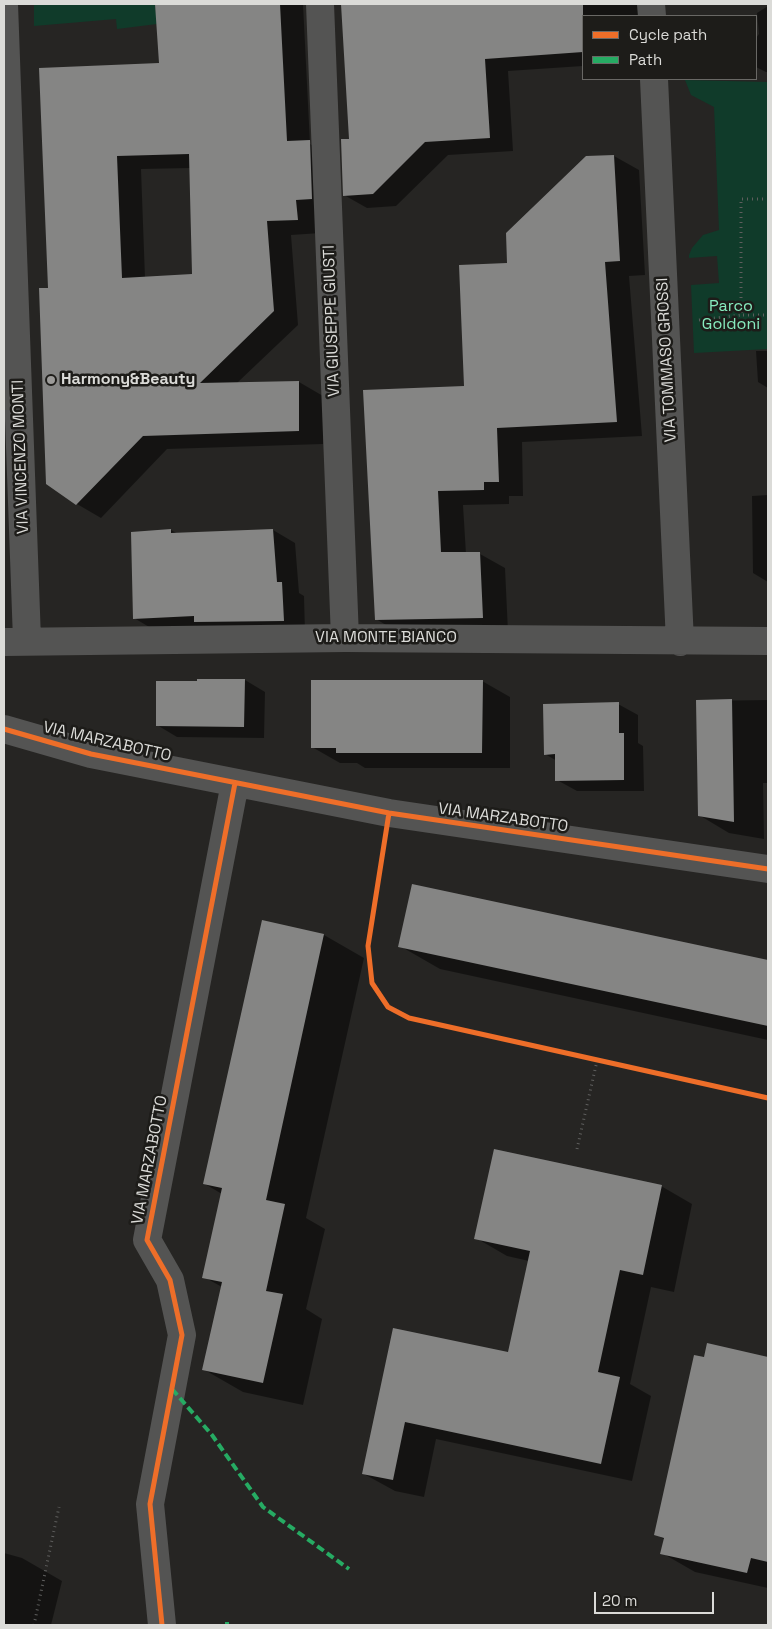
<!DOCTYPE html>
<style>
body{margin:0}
#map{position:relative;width:772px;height:1629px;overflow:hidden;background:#262523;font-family:"Space Grotesk",sans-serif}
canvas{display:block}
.frame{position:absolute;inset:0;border:5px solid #dbdbd8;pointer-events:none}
.legend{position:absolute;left:582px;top:15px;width:175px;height:65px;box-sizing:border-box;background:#1d1c19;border:1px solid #696865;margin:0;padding:6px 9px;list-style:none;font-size:15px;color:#dbdbd8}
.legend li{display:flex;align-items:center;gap:10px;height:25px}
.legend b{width:25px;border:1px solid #696865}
.scale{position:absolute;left:594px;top:1592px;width:120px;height:22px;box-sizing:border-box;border:2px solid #dbdbd8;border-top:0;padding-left:6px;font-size:15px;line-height:18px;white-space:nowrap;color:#dbdbd8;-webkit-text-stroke:4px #1d1c19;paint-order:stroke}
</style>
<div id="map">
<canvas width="772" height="1629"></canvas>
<div class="frame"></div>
<ul class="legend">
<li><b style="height:6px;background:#ee6e29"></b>Cycle path</li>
<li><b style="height:6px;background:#26ab63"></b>Path</li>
</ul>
<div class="scale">20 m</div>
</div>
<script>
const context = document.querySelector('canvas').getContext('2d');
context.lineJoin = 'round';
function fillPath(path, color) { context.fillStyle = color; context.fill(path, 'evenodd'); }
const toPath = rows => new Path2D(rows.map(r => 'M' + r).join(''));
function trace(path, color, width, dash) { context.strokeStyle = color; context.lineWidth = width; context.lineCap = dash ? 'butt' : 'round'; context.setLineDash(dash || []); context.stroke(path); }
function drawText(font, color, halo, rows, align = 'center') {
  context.font = font + ' "Space Grotesk",sans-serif'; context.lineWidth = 5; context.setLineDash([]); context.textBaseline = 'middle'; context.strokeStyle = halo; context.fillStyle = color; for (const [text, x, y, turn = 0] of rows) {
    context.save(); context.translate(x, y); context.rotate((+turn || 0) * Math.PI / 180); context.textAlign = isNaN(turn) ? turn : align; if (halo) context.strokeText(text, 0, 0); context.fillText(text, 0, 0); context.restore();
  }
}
fillPath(toPath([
 [34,4,155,4,157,24,117,29,116,19,34,26],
 [685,80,768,82,768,349,694,353,691,285,719,283,717,256,689,258,689,255,692,248,703,235,719,230,714,107,691,95]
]), '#103b2a');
fillPath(toPath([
 [156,4,303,4,310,144,331,156,321,233,291,235,298,325,237,383,299,382,323,396,323,444,167,449,101,518,77,504,49,290,161,64],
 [191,168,194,275,145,278,141,169],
 [342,4,638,4,644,16,583,16,583,66,508,71,513,151,448,155,396,206,367,208,344,195,351,159],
 [768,6,768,72,766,72,756,67,756,38,759,34,757,13],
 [614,156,639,170,645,275,629,276,642,436,522,442,523,496,509,496,509,504,463,505,466,554,480,554,505,568,508,632,401,634,376,619,465,387,508,264],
 [756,351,768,351,768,388,758,382],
 [768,495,768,582,753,573,752,496],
 [171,530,178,534,273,530,295,543,299,593,304,596,305,633,156,631,134,618],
 [245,680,265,692,264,738,177,737,157,725],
 [482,681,510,697,510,768,365,768,357,763,340,763,312,747],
 [768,700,768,783,763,783,764,839,729,833,699,815,697,701],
 [618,704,638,715,638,743,643,746,644,791,577,791,557,780,557,761,545,754],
 [413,885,768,961,768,1040,440,969,400,946],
 [324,935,364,958,306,1218,325,1229,306,1309,322,1319,303,1405,243,1392,203,1369,222,1287,204,1277,222,1194,205,1184],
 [661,1186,692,1204,674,1292,651,1287,630,1384,651,1396,632,1481,436,1439,424,1497,395,1491,364,1474,394,1330,509,1353,529,1261,507,1256,476,1238],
 [708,1345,768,1358,768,1588,695,1572,662,1553,665,1540,656,1534],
 [4,1553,22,1558,62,1581,51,1625,4,1625]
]), '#0007');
fillPath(toPath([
 [155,4,280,4,287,141,310,140,312,199,296,200,298,220,267,221,274,311,200,383,299,381,299,431,143,436,76,505,46,484,39,288,48,288,39,68,159,63],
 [189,154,192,274,122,278,117,156],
 [341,4,583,4,583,52,485,59,490,138,425,142,373,194,343,196,341,139,349,139],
 [614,155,620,261,605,262,617,422,497,428,499,482,484,482,484,490,438,491,441,552,480,552,483,618,375,620,363,390,464,386,459,265,507,263,506,233,586,156],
 [171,529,171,533,273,529,277,582,282,582,284,621,194,622,194,616,133,619,131,532],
 [197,679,245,679,244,727,156,726,156,681,197,681],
 [311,680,483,680,482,753,336,753,336,748,311,748],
 [732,699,734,822,698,816,696,700],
 [619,702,619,733,624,733,624,780,555,781,555,754,544,755,543,704],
 [412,884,768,960,768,1026,398,947],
 [262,920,324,934,266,1200,285,1204,266,1291,283,1294,263,1383,202,1370,222,1282,202,1278,222,1188,203,1184],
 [494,1149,662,1185,643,1275,620,1270,598,1372,620,1377,601,1464,405,1422,393,1480,362,1474,393,1328,508,1352,530,1251,474,1239],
 [707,1343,768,1357,768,1562,751,1558,747,1573,660,1554,664,1538,654,1535,694,1355,704,1357]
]), '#858584');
trace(toPath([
 [768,199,741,199,741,315,768,315],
 [699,320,741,315],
 [577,1149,597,1061],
 [34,1625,59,1507]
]), '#5e5e5d', 3, [1, 4]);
trace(toPath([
 [4,4,27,640],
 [320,4,345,638],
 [651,4,652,16],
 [654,79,680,642],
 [4,642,345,638,768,641],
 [4,729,91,754,389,813,768,869],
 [162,1625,150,1504,182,1335,170,1280,147,1240,235,783]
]), '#545453', 28);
trace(toPath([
 [172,1389,212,1435,263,1507,349,1569],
 [227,1622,227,1625]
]), '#26ab63', 4, [8, 4]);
trace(toPath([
 [4,729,91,754,389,813,768,869],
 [389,813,368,946,372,983,388,1007,409,1018,768,1098],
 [162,1625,150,1504,182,1335,170,1280,147,1240,235,783]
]), '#ee6e29', 5);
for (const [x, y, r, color] of [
 [51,380,5,"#9c9b99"]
]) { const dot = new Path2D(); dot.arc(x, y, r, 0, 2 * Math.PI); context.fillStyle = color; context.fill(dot); trace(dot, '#1d1c19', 2); }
drawText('16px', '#87ebbe', '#1d1c19', [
 ["Parco",731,307],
 ["Goldoni",731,325]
]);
drawText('16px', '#dbdbd8', '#1d1c19', [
 ["VIA GIUSEPPE GIUSTI",332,321,-92],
 ["VIA TOMMASO GROSSI",667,360,-93],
 ["VIA VINCENZO MONTI",21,457,-92],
 ["VIA MONTE BIANCO",386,638],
 ["VIA MARZABOTTO",107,742,13],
 ["VIA MARZABOTTO",503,818,8],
 ["VIA MARZABOTTO",150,1160,-79]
]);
drawText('bold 16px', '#dbdbd8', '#1d1c19', [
 ["Harmony&Beauty",61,380]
], 'left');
</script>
